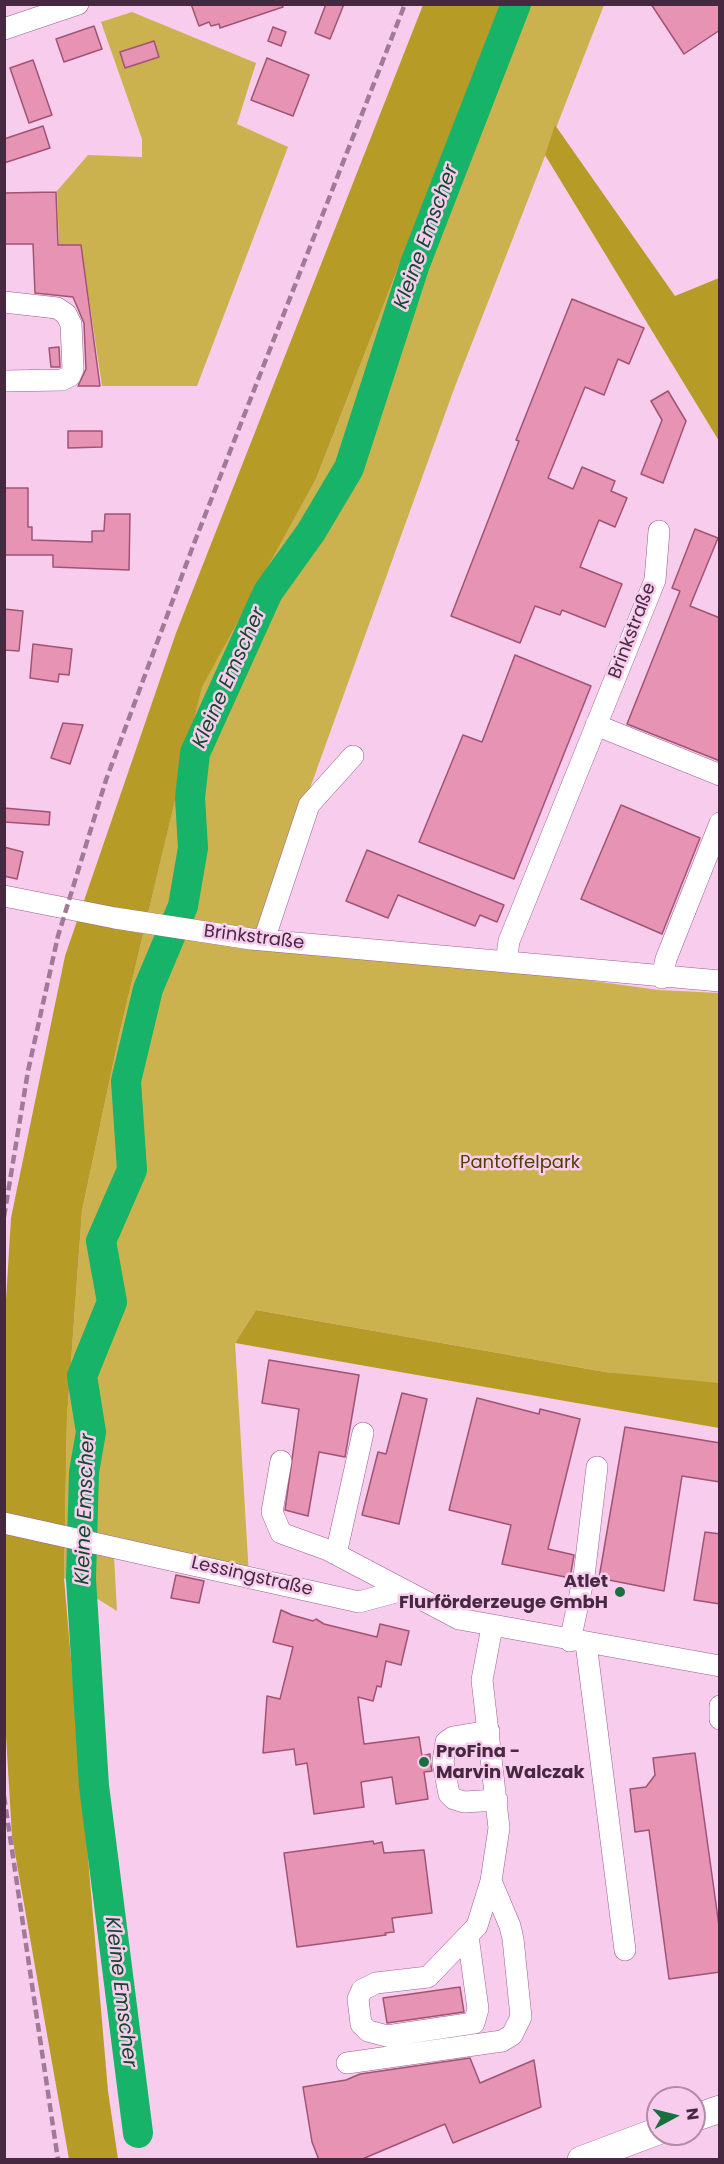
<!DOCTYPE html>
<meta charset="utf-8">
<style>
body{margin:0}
#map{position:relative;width:724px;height:2164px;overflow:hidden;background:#f8cced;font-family:Poppins,sans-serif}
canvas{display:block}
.frame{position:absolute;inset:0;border:6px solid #462940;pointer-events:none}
.north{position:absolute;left:646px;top:2086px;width:60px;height:60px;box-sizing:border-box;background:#f8cced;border:2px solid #b18ba8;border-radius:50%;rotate:83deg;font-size:16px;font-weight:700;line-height:24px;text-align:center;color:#462940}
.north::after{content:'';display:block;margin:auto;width:21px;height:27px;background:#1a6f42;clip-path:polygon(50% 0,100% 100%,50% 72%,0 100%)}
</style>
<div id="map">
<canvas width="724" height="2164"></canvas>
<div class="frame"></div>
<div class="north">N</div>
</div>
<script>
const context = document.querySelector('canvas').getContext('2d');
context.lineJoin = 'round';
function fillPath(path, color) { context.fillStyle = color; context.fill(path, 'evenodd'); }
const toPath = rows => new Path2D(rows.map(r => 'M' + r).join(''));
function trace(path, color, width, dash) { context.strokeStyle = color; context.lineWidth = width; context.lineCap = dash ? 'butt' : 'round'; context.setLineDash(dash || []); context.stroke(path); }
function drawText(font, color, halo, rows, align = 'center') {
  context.font = font + ' Poppins,sans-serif'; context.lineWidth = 5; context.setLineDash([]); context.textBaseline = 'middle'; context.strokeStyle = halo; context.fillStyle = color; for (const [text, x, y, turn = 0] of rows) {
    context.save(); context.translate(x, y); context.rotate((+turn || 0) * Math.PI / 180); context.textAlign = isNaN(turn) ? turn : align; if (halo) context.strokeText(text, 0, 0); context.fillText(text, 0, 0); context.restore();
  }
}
fillPath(toPath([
 [500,5,604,5,454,389,257,935,659,990,719,993,719,1385,605,1372,256,1310,235,1343,249,1576,114,1556,117,1611,64,1578,67,1417,82,1211,120,1031,202,686,316,479],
 [132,12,256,63,237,124,288,147,197,386,102,386,81,246,59,245,57,191,88,155,142,157,142,139,101,22]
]), '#ccb24f');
fillPath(toPath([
 [423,5,500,5,316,479,202,687,120,1031,82,1211,67,1417,64,1578,108,2091,118,2159,69,2159,12,1836,5,1720,4,1333,11,1218,65,956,176,633],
 [555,125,675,296,719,278,719,441,545,155],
 [256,1310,605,1372,719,1383,719,1428,235,1343]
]), '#b79b27');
trace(toPath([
 [138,2133,94,1786,81,1579,84,1472,91,1432,82,1376,112,1302,101,1241,132,1170,126,1081,148,989,183,906,193,848,190,798,195,753,268,592,311,532,349,468,415,264,516,4]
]), '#16b368', 30);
const building = toPath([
 [191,4,282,4,283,7,220,28,219,24,211,26,209,22,199,26,191,4],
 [326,4,344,4,330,39,315,33,326,4],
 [651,4,720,4,720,30,684,54,651,4],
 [94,26,102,49,64,62,56,39,94,26],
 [273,27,286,32,281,46,268,41,273,27],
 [154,41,159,57,125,68,120,52,154,41],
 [267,58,309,75,293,116,251,100,267,58],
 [33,60,52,115,29,123,10,68,33,60],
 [43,126,50,148,4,163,4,139,43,126],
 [56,192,58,245,81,245,100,386,78,386,86,369,84,323,73,297,35,293,33,244,4,244,4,193,56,192],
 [572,299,644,328,629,364,618,359,604,395,585,387,548,478,573,489,582,467,615,481,611,491,627,498,615,527,599,520,580,567,622,584,605,627,562,610,560,615,535,606,520,643,451,616,519,441,516,440,572,299],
 [59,347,60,367,51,367,49,348,59,347],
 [668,391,686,421,663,483,641,474,662,420,651,401,668,391],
 [68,431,102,431,102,447,68,448,68,431],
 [4,488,28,488,28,527,32,527,32,540,92,542,92,531,104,531,105,514,130,514,129,570,53,567,53,555,4,555,4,488],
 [695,529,718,538,690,606,720,618,720,761,627,724,680,591,672,588,695,529],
 [4,609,23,611,19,651,4,650,4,609],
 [33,644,72,649,69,675,59,674,58,682,30,678,33,644],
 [515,655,591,686,514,879,419,842,463,735,482,742,515,655],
 [63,723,83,725,70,764,51,758,63,723],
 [621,805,700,838,662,934,581,899,621,805],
 [4,808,50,812,49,825,4,822,4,808],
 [4,847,23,852,17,879,4,876,4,847],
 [367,850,504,905,497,922,480,915,475,926,398,895,388,918,346,901,367,850],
 [269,1360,359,1375,345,1457,319,1452,308,1516,285,1510,299,1409,262,1403,269,1360],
 [402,1393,427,1399,399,1524,362,1515,378,1452,386,1454,402,1393],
 [477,1398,539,1414,540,1409,580,1419,548,1549,574,1555,570,1578,502,1564,511,1525,449,1510,477,1398],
 [625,1427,720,1443,720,1482,682,1476,664,1591,599,1578,625,1427],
 [705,1532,720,1534,720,1604,694,1600,705,1532],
 [176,1575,204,1581,199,1603,171,1598,176,1575],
 [281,1610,292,1615,313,1621,316,1619,324,1624,377,1637,380,1624,409,1631,401,1665,386,1661,381,1687,377,1686,373,1701,358,1697,364,1744,419,1737,422,1756,430,1754,430,1760,432,1771,424,1772,428,1799,396,1804,392,1777,361,1782,364,1807,314,1814,307,1763,296,1765,294,1749,263,1753,267,1696,280,1699,293,1647,273,1642,281,1610],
 [695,1753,720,1933,720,1972,669,1979,649,1830,635,1832,630,1789,646,1787,655,1775,653,1758,695,1753],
 [373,1841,374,1844,382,1842,384,1853,424,1850,432,1913,392,1918,394,1932,385,1933,386,1935,297,1947,284,1853,373,1841],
 [460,1987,464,2012,387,2023,383,1998,460,1987],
 [470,2058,480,2083,534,2060,541,2107,453,2143,445,2124,360,2160,319,2160,312,2142,303,2087,346,2080,360,2074,470,2058]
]);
fillPath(building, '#e793b4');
trace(building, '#a05373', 1.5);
const minor = toPath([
 [4,29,78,4],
 [4,302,57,308,66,314,71,324,73,369,70,376,62,380,4,381],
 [596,725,720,775],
 [4,896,115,918,251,939,720,981],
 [264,940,309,805,353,756],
 [506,962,509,941,655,580,659,531],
 [662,978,666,959,720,823],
 [281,1461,272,1512,281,1533,328,1550,459,1619,720,1666],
 [4,1523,359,1602,403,1590],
 [336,1554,363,1433],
 [570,1641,584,1576,597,1467],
 [586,1643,625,1950],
 [720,1706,720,1719],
 [489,1731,453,1737,446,1742,443,1762,449,1794,454,1799,464,1802,497,1800],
 [468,1936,478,2009,474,2023,387,2036,368,2031,361,2024,358,1999,362,1990,376,1983,428,1977,477,1926,491,1881,499,1828,482,1680,492,1627],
 [347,2063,502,2041,512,2035,521,2017,513,1939,510,1926,491,1881]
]);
const major = toPath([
 [694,2118,720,2109],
 [581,2160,658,2131]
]);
trace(minor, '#9e5e91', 22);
trace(major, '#9e5e91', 28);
trace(minor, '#fff', 21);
trace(major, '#fff', 27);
trace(toPath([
 [4,1217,28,1071,58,936,106,780,193,546,405,4],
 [4,1796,58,2160]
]), '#a07b97', 4.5, [9, 4.5]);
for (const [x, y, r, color] of [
 [620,1592,6,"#1a6f42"],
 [424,1762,6,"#1a6f42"]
]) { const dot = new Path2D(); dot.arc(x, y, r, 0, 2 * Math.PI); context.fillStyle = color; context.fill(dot); trace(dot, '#f8cced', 2); }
drawText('18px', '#462940', '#f8cced', [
 ["Brinkstraße",633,631,-69],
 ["Brinkstraße",254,938,7],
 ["Lessingstraße",252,1577,13]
]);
drawText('18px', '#4e4000', '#f8cced', [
 ["Pantoffelpark",520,1163]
]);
drawText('bold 18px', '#462940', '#f8cced', [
 ["Atlet",608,1582],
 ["Flurförderzeuge GmbH",608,1603],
 ["ProFina -",436,1752,"left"],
 ["Marvin Walczak",436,1773,"left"]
], 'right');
drawText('italic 20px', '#11482a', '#f8cced', [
 ["Kleine Emscher",427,237,-70],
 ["Kleine Emscher",230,678,-66],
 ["Kleine Emscher",86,1509,-88],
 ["Kleine Emscher",120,1992,83]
]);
</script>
